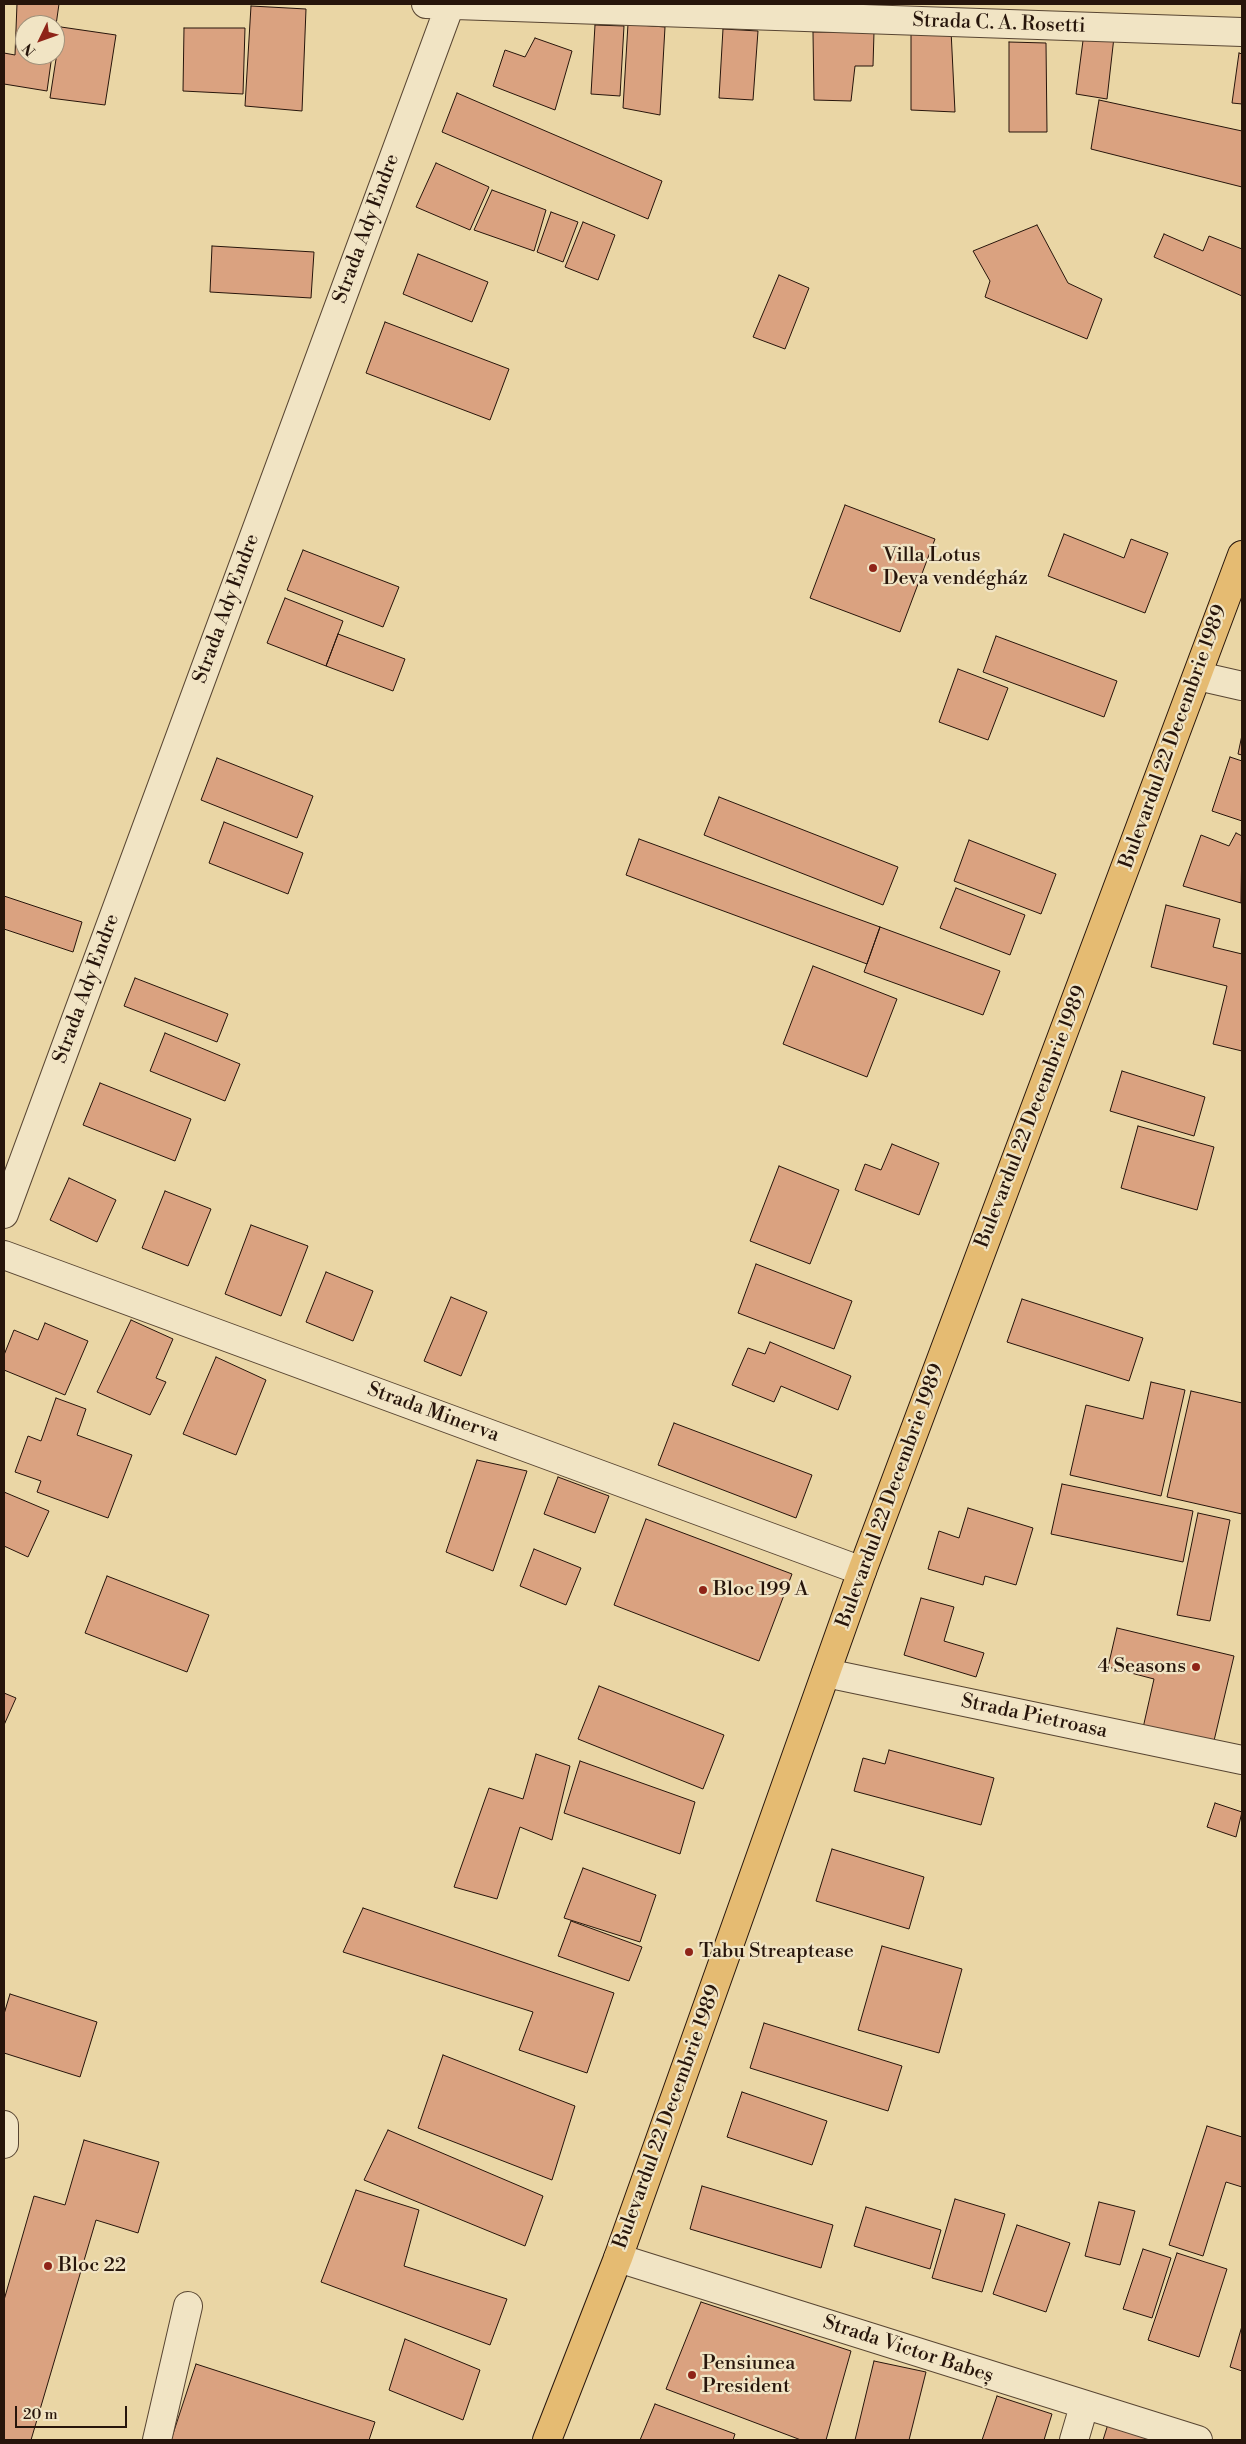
<!DOCTYPE html>
<meta charset="utf-8">
<style>
body{margin:0}
#map{position:relative;width:1246px;height:2444px;overflow:hidden;background:#ead6a5;font-family:"Libre Bodoni",serif}
canvas{display:block}
.frame{position:absolute;inset:0;border:5px solid #27150b;pointer-events:none}
.north{position:absolute;left:15px;top:15px;width:50px;height:50px;box-sizing:border-box;background:#f1e4c4;border:1px solid #a0917a;border-radius:50%;rotate:228deg;font-size:14px;font-weight:700;line-height:20px;text-align:center;color:#27150b}
.north::after{content:'';display:block;margin:auto;width:18px;height:22px;background:#8f2418;clip-path:polygon(50% 0,100% 100%,50% 72%,0 100%)}
.scale{position:absolute;left:15px;top:2406px;width:112px;height:22px;box-sizing:border-box;border:2px solid #27150b;border-top:0;padding-left:6px;font-size:15px;line-height:18px;white-space:nowrap;color:#27150b;-webkit-text-stroke:4px #f1e4c4;paint-order:stroke}
</style>
<div id="map">
<canvas width="1246" height="2444"></canvas>
<div class="frame"></div>
<div class="north">N</div>
<div class="scale">20 m</div>
</div>
<script>
const context = document.querySelector('canvas').getContext('2d');
context.lineJoin = 'round';
function fillPath(path, color) { context.fillStyle = color; context.fill(path, 'evenodd'); }
const toPath = rows => new Path2D(rows.map(r => 'M' + r).join(''));
function trace(path, color, width, dash) { context.strokeStyle = color; context.lineWidth = width; context.lineCap = dash ? 'butt' : 'round'; context.setLineDash(dash || []); context.stroke(path); }
function drawText(font, color, halo, rows, align = 'center') {
  context.font = font + ' "Libre Bodoni",serif'; context.lineWidth = 4.5; context.setLineDash([]); context.textBaseline = 'middle'; context.strokeStyle = halo; context.fillStyle = color; for (const [text, x, y, turn = 0] of rows) {
    context.save(); context.translate(x, y); context.rotate((+turn || 0) * Math.PI / 180); context.textAlign = isNaN(turn) ? turn : align; if (halo) context.strokeText(text, 0, 0); context.fillText(text, 0, 0); context.restore();
  }
}
const building = toPath([
 [17,4,59,4,55,32,55,25,25,25,25,55,52,55,47,91,4,84,4,53,15,55,17,4],
 [251,6,306,9,302,111,245,106,251,6],
 [628,24,665,27,660,115,623,108,628,24],
 [595,25,624,26,620,96,591,94,595,25],
 [61,27,116,35,105,105,50,98,61,27],
 [184,28,245,28,243,94,183,91,184,28],
 [723,29,758,31,753,100,719,98,723,29],
 [951,30,955,112,911,110,911,31,951,30],
 [813,32,874,32,873,66,855,66,851,101,814,100,813,32],
 [1084,33,1114,37,1107,99,1076,94,1084,33],
 [535,38,572,51,555,110,493,86,505,50,525,57,535,38],
 [1009,42,1046,43,1047,132,1009,132,1009,42],
 [1239,53,1242,54,1242,104,1232,103,1239,53],
 [457,93,662,181,648,219,442,132,457,93],
 [1099,100,1242,131,1242,187,1091,149,1099,100],
 [436,163,489,187,470,230,416,207,436,163],
 [492,190,546,210,534,251,474,230,492,190],
 [551,212,578,222,563,262,537,252,551,212],
 [583,222,615,235,598,280,565,267,583,222],
 [1037,225,1068,283,1102,299,1087,339,985,297,990,281,973,251,1037,225],
 [1164,234,1203,251,1209,236,1242,249,1242,296,1154,257,1164,234],
 [212,246,314,252,311,298,210,292,212,246],
 [418,254,488,282,472,322,403,294,418,254],
 [779,275,809,288,785,349,753,337,779,275],
 [385,322,509,369,490,420,366,373,385,322],
 [845,505,935,539,900,632,810,598,845,505],
 [1064,534,1124,558,1131,539,1168,553,1145,613,1048,576,1064,534],
 [303,550,399,587,383,627,287,590,303,550],
 [285,598,343,621,326,666,267,643,285,598],
 [338,634,405,659,393,691,326,666,338,634],
 [996,636,1117,681,1104,717,983,672,996,636],
 [958,669,1008,688,988,740,939,722,958,669],
 [1242,735,1242,755,1238,754,1242,735],
 [1230,757,1242,761,1242,821,1212,811,1230,757],
 [217,758,313,796,297,838,201,800,217,758],
 [719,797,898,867,883,905,704,835,719,797],
 [224,822,303,853,288,894,209,863,224,822],
 [1236,833,1242,836,1241,903,1183,886,1201,835,1229,846,1236,833],
 [639,839,880,927,867,964,626,875,639,839],
 [969,840,1056,874,1041,914,954,881,969,840],
 [956,888,1025,915,1010,955,940,928,956,888],
 [4,896,82,922,73,952,4,929,4,896],
 [1166,905,1220,919,1213,947,1242,954,1242,1051,1213,1044,1227,986,1151,967,1166,905],
 [880,927,1000,971,983,1015,864,972,880,927],
 [813,966,897,999,867,1077,783,1044,813,966],
 [135,978,228,1014,217,1042,124,1006,135,978],
 [165,1033,240,1064,225,1101,150,1071,165,1033],
 [1122,1071,1205,1097,1194,1136,1110,1111,1122,1071],
 [100,1083,191,1119,175,1161,83,1125,100,1083],
 [1138,1126,1214,1147,1197,1210,1121,1188,1138,1126],
 [892,1144,939,1163,919,1215,855,1190,865,1164,881,1170,892,1144],
 [779,1166,839,1190,810,1264,750,1241,779,1166],
 [69,1178,116,1200,97,1242,50,1220,69,1178],
 [165,1191,211,1209,188,1266,142,1248,165,1191],
 [251,1225,308,1246,281,1316,225,1294,251,1225],
 [756,1264,852,1301,834,1349,738,1313,756,1264],
 [326,1272,373,1291,353,1341,306,1322,326,1272],
 [451,1297,487,1312,461,1376,424,1361,451,1297],
 [1022,1299,1143,1338,1129,1381,1007,1342,1022,1299],
 [131,1320,173,1339,156,1378,166,1382,150,1415,97,1392,131,1320],
 [45,1323,88,1341,65,1395,4,1370,4,1355,14,1330,38,1340,45,1323],
 [770,1342,851,1376,838,1410,781,1386,774,1402,732,1385,748,1348,765,1354,770,1342],
 [216,1357,266,1380,236,1455,183,1434,216,1357],
 [1151,1382,1185,1390,1161,1496,1070,1475,1086,1405,1143,1419,1151,1382],
 [1191,1391,1242,1403,1242,1514,1167,1497,1191,1391],
 [56,1398,86,1409,77,1435,132,1455,108,1518,37,1492,41,1481,15,1472,28,1436,41,1441,56,1398],
 [674,1423,812,1475,796,1518,658,1465,674,1423],
 [477,1460,527,1471,493,1571,446,1552,477,1460],
 [558,1477,609,1496,595,1533,544,1514,558,1477],
 [1062,1484,1193,1511,1183,1562,1051,1534,1062,1484],
 [4,1492,49,1511,28,1557,4,1546,4,1492],
 [968,1508,1033,1528,1016,1585,985,1576,983,1585,928,1569,939,1531,959,1538,968,1508],
 [1198,1513,1230,1520,1210,1621,1177,1615,1198,1513],
 [646,1519,792,1574,759,1661,614,1605,646,1519],
 [534,1549,581,1568,566,1605,520,1586,534,1549],
 [107,1576,209,1615,187,1672,85,1633,107,1576],
 [921,1598,954,1607,944,1641,984,1653,976,1677,904,1655,921,1598],
 [1117,1628,1234,1656,1213,1745,1143,1728,1154,1679,1108,1667,1117,1628],
 [599,1686,724,1735,703,1789,578,1739,599,1686],
 [4,1693,16,1698,4,1725,4,1693],
 [889,1750,994,1778,981,1825,854,1791,863,1758,885,1764,889,1750],
 [536,1754,570,1766,552,1840,520,1827,497,1899,454,1887,489,1788,523,1799,536,1754],
 [580,1761,695,1802,680,1854,564,1813,580,1761],
 [1215,1803,1242,1812,1236,1837,1207,1827,1215,1803],
 [832,1849,924,1877,909,1929,816,1901,832,1849],
 [583,1868,656,1895,640,1942,564,1918,583,1868],
 [363,1908,614,1993,587,2073,519,2050,533,2012,343,1952,363,1908],
 [571,1921,642,1947,629,1981,558,1956,571,1921],
 [882,1946,962,1969,939,2053,858,2030,882,1946],
 [10,1994,97,2022,80,2077,4,2053,4,2014,10,1994],
 [764,2023,902,2066,888,2111,750,2068,764,2023],
 [443,2055,575,2106,552,2180,418,2128,443,2055],
 [742,2092,827,2121,812,2165,727,2137,742,2092],
 [1207,2126,1242,2137,1242,2187,1226,2182,1203,2256,1169,2245,1207,2126],
 [388,2130,543,2196,525,2246,364,2180,388,2130],
 [84,2140,159,2162,138,2233,96,2220,31,2440,4,2440,4,2300,34,2196,65,2205,84,2140],
 [702,2186,833,2225,821,2268,690,2229,702,2186],
 [356,2190,419,2210,404,2266,507,2299,490,2345,321,2282,356,2190],
 [955,2199,1005,2214,982,2292,932,2278,955,2199],
 [1099,2202,1135,2211,1120,2265,1085,2256,1099,2202],
 [866,2207,941,2230,930,2269,854,2246,866,2207],
 [1017,2225,1070,2243,1046,2312,993,2294,1017,2225],
 [1143,2249,1171,2258,1152,2318,1123,2309,1143,2249],
 [1177,2253,1227,2269,1199,2357,1148,2340,1177,2253],
 [701,2302,851,2351,826,2440,801,2440,666,2389,701,2302],
 [1242,2326,1242,2371,1230,2367,1242,2326],
 [405,2339,480,2370,463,2420,389,2390,405,2339],
 [874,2361,926,2372,909,2440,855,2440,874,2361],
 [196,2364,375,2422,369,2440,171,2440,196,2364],
 [997,2396,1052,2414,1044,2440,982,2440,997,2396],
 [655,2404,735,2434,733,2440,640,2440,655,2404],
 [1109,2421,1171,2440,1103,2440,1109,2421]
]);
fillPath(building, '#daa280');
trace(building, '#27150b', 1);
const minor = toPath([
 [426,4,1242,32],
 [1198,676,1242,686],
 [4,1214,450,5],
 [4,1255,862,1571],
 [826,1673,1242,1760],
 [4,2125,4,2144],
 [618,2258,1198,2440],
 [157,2440,188,2306],
 [1074,2440,1084,2406]
]);
const major = toPath([
 [547,2440,618,2258,862,1571,1242,555]
]);
trace(minor, '#584532', 30);
trace(major, '#27150b', 30);
trace(minor, '#f1e4c4', 28);
trace(major, '#e5bb72', 28);
for (const [x, y, r, color] of [
 [873,568,5,"#8f2418"],
 [703,1590,5,"#8f2418"],
 [1196,1667,5,"#8f2418"],
 [689,1952,5,"#8f2418"],
 [48,2266,5,"#8f2418"],
 [692,2375,5,"#8f2418"]
]) { const dot = new Path2D(); dot.arc(x, y, r, 0, 2 * Math.PI); context.fillStyle = color; context.fill(dot); trace(dot, '#f1e4c4', 2); }
drawText('20px', '#27150b', '#f1e4c4', [
 ["Strada C. A. Rosetti",999,24,2],
 ["Strada Ady Endre",367,229,-70],
 ["Strada Ady Endre",227,609,-70],
 ["Bulevardul 22 Decembrie 1989",1174,737,-70],
 ["Strada Ady Endre",87,989,-70],
 ["Bulevardul 22 Decembrie 1989",1032,1117,-69],
 ["Strada Minerva",433,1413,20],
 ["Bulevardul 22 Decembrie 1989",891,1496,-70],
 ["Strada Pietroasa",1034,1717,12],
 ["Bulevardul 22 Decembrie 1989",668,2117,-70],
 ["Strada Victor Babeș",908,2350,18]
]);
drawText('20px', '#27150b', '#f1e4c4', [
 ["Villa Lotus",883,556],
 ["Deva vendégház",883,579],
 ["Bloc 199 A",713,1590],
 ["4 Seasons",1186,1667,"right"],
 ["Tabu Streaptease",699,1952],
 ["Bloc 22",58,2266],
 ["Pensiunea",702,2364],
 ["President",702,2387]
], 'left');
</script>
